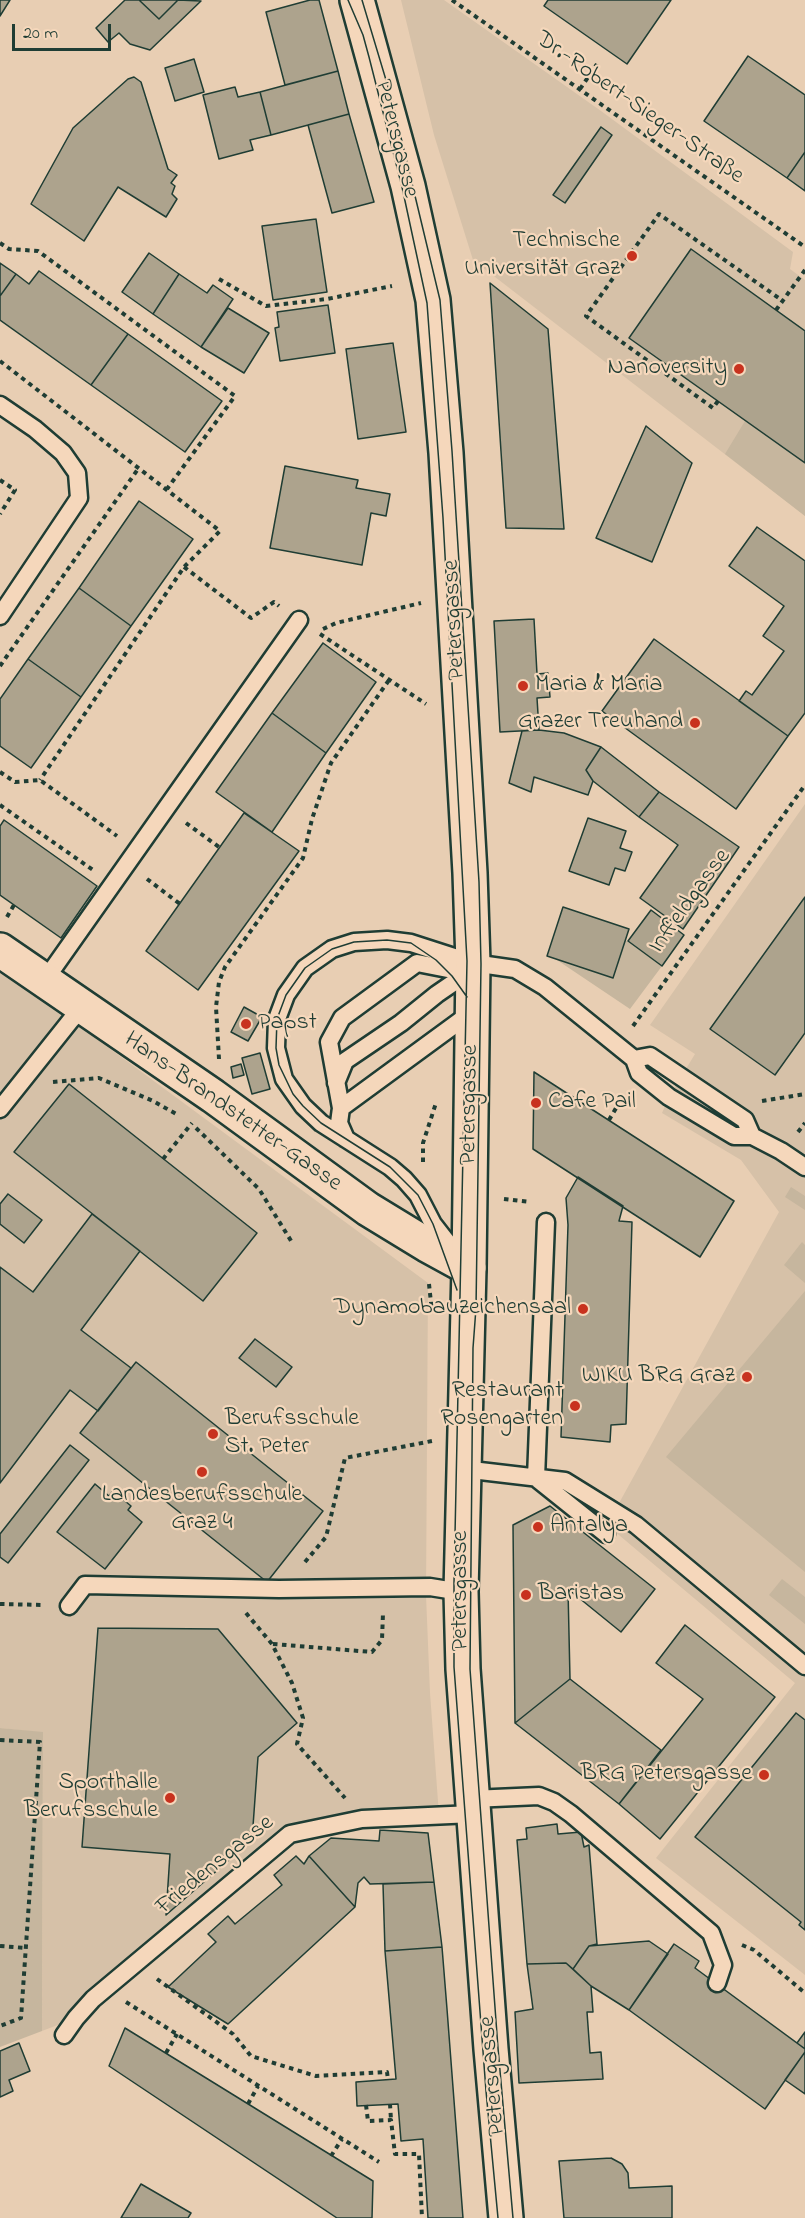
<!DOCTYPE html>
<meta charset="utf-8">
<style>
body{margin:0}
#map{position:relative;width:805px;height:2218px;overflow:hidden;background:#e8ceb3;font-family:"Indie Flower",sans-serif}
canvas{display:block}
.scale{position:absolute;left:12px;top:24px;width:99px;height:27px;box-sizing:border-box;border:3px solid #1f3d34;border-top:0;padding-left:8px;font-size:18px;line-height:21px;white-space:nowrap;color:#1f3d34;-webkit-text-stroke:4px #f5d7bb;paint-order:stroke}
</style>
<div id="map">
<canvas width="805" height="2218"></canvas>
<div class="scale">20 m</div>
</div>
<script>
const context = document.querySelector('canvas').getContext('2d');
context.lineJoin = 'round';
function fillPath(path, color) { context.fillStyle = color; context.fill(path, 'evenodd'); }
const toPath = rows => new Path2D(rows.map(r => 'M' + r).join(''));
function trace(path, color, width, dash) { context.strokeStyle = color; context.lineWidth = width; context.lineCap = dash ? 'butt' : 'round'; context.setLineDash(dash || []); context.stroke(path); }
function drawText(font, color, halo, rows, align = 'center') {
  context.font = font + ' "Indie Flower",sans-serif'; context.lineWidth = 4.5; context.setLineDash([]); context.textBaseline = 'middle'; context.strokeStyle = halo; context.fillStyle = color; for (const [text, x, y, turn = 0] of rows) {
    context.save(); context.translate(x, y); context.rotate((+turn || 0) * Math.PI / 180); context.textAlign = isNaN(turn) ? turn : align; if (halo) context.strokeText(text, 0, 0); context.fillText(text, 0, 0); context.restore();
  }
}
fillPath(toPath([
 [401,0,444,0,601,111,793,252,790,269,805,280,805,516,473,260,434,135],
 [805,804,805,1975,656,1858,795,1683,607,1525,779,1212,741,1160,662,1113,669,1097,695,1054,650,1025],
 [0,973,71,1020,428,1283,426,1595,430,1693,439,1815,290,1834,76,2018,42,2031,43,1733,0,1728]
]), '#d6c1a8');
fillPath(toPath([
 [745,421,805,463,805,516,725,454],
 [625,941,628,941,662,966,630,1009,554,958,612,978],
 [791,1187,805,1196,805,1210,785,1197],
 [802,1242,805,1245,805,1283,784,1265],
 [805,1291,805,1572,666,1457],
 [782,1579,805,1597,805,1624,769,1595],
 [0,1728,43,1732,42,2031,0,2047]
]), '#c6b69e');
const building = toPath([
 [0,0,10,0,0,16,0,0],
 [125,0,139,0,159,19,178,0,201,1,150,50,130,44,119,33,108,42,96,28,125,0],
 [139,0,178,0,159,19,139,0],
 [310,0,319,0,338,71,285,85,266,12,310,0],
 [548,0,671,0,627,64,544,6,548,0],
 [748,56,805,95,805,152,787,178,704,121,748,56],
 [194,59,204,92,175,101,165,68,194,59],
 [338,71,349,114,271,135,260,92,338,71],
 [134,77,141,82,168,169,177,175,171,183,175,186,172,194,177,199,166,217,118,187,84,241,31,204,73,128,128,79,134,77],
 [235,87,238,97,260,92,271,135,250,140,253,150,219,159,203,95,235,87],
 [349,114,374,202,332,213,308,125,349,114],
 [601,127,612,135,565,203,553,195,601,127],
 [805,152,805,191,787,178,805,152],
 [316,219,327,292,273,300,262,226,316,219],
 [691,249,805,331,805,463,629,338,691,249],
 [149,253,179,274,153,314,122,292,149,253],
 [0,263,16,274,0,296,0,263],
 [39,271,128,334,91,385,0,320,0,296,16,274,29,284,39,271],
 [179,274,207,293,213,285,233,299,201,347,153,314,179,274],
 [490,283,548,329,564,529,506,528,490,283],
 [328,305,335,353,280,361,275,328,279,327,277,312,328,305],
 [228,308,269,333,244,373,201,347,228,308],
 [128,334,222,401,185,452,91,385,128,334],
 [393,343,406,432,358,439,346,349,393,343],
 [646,426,692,463,652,562,596,538,646,426],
 [285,466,358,480,356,488,390,494,386,516,371,513,362,565,270,548,285,466],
 [139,501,193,539,131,626,79,588,139,501],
 [757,527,805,561,805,713,788,736,739,701,746,691,752,695,784,651,763,636,784,606,729,566,757,527],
 [79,588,131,626,81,697,28,659,79,588],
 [534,619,537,674,548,673,550,697,537,698,539,730,500,732,494,621,534,619],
 [654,639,788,736,736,809,602,711,654,639],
 [323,643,376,682,326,753,272,713,323,643],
 [28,659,81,697,31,768,0,746,0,699,28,659],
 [272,713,326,753,272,832,216,792,272,713],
 [539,730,564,733,601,747,586,770,593,781,588,795,534,777,531,792,509,783,522,731,539,730],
 [601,747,659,792,639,817,593,781,586,770,601,747],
 [659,792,739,847,683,929,640,898,678,845,639,817,659,792],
 [244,813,299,851,198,990,146,951,244,813],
 [588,818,626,831,620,848,632,852,625,871,615,868,609,885,569,871,588,818],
 [4,820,97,886,61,938,0,895,0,826,4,820],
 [805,897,805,1033,775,1075,710,1029,805,897],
 [563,907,629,929,613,978,547,956,563,907],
 [651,910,684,935,662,966,628,941,651,910],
 [244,1007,262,1017,248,1041,231,1032,244,1007],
 [260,1053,270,1089,252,1094,242,1058,260,1053],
 [241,1064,244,1075,233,1078,231,1067,241,1064],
 [534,1072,734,1201,700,1257,533,1149,534,1072],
 [69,1084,257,1233,203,1301,14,1152,69,1084],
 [578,1177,623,1206,619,1221,632,1222,626,1424,611,1425,610,1442,561,1437,568,1225,566,1198,578,1177],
 [8,1194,42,1220,24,1243,0,1224,0,1204,8,1194],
 [92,1214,140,1251,81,1330,131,1368,98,1411,70,1390,0,1483,0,1267,33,1292,92,1214],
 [255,1339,292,1367,276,1387,239,1358,255,1339],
 [136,1362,323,1511,267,1582,80,1433,136,1362],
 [70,1445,89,1460,8,1563,0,1557,0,1534,70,1445],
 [95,1484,109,1496,113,1491,131,1506,128,1510,142,1522,105,1569,57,1532,95,1484],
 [550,1506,655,1589,621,1632,568,1589,570,1679,515,1723,513,1525,550,1506],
 [685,1625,775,1697,660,1839,619,1804,703,1699,656,1663,685,1625],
 [98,1628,218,1629,297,1723,258,1757,252,1840,166,1915,170,1854,82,1847,98,1628],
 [570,1679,661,1750,619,1804,515,1723,570,1679],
 [796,1713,805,1720,805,1930,799,1925,801,1922,695,1837,796,1713],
 [557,1824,558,1834,581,1832,584,1847,589,1845,597,1944,589,1946,573,1969,566,1963,527,1964,517,1840,527,1839,526,1828,557,1824],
 [380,1830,428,1833,434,1882,370,1884,364,1877,358,1883,355,1907,309,1856,331,1838,379,1841,380,1830],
 [296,1856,304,1864,309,1856,355,1907,228,2024,168,1987,216,1942,208,1934,228,1916,235,1924,282,1885,274,1875,296,1856],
 [434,1882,442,1947,385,1951,383,1884,434,1882],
 [649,1941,668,1954,629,2010,591,1986,573,1969,589,1946,649,1941],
 [674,1944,699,1961,695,1968,805,2049,805,2052,765,2109,629,2010,674,1944],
 [442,1947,447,2009,463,2218,428,2218,423,2139,401,2141,398,2104,357,2106,356,2082,396,2079,385,1951,442,1947],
 [566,1963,591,1986,593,2012,587,2012,590,2053,601,2052,603,2079,519,2083,515,2012,533,2009,527,1964,566,1963],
 [125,2028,373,2181,372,2218,337,2218,109,2066,125,2028],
 [805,2032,805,2049,797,2043,805,2032],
 [19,2043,30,2071,9,2080,13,2091,0,2097,0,2051,19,2043],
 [805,2052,805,2094,785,2080,805,2052],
 [611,2158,622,2164,628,2173,629,2188,672,2186,672,2218,564,2218,559,2161,611,2158],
 [141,2184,191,2213,188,2218,121,2218,141,2184]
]);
fillPath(building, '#ada38d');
trace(building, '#1f3d34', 1.5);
const lane = toPath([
 [0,405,35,429,63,453,77,473,79,498,0,616],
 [45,980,299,620],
 [634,1059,650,1056,745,1120,752,1136],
 [336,1083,345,1061,401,1023,437,994,456,981,473,974],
 [341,1108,472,1012],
 [0,1109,71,1020,82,1008],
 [346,1139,339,1123,341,1108,329,1042,342,1018,417,963,473,974],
 [546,1222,536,1478,606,1534],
 [454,1251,433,1224,418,1195,404,1179,390,1167,321,1123,303,1106,284,1079,276,1048,277,1019,286,995,305,968,332,949,354,942,387,940,411,943,473,963,515,969,545,987,634,1059,639,1073,669,1097,734,1136,752,1136,781,1151,805,1167],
 [463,1469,565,1481,636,1525,805,1666],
 [69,1606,85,1585,279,1589,430,1587,461,1592],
 [472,1799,539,1796,554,1802,571,1814,711,1933,723,1965,717,1983],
 [64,2035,76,2018,93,1999,290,1834,362,1819,473,1814]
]);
const street = toPath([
 [0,950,213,1096,368,1209,427,1245,469,1268]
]);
const secondary = toPath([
 [357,0,408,186,433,300,446,453,470,873,473,963,469,1268,461,1592,463,1669,491,2049,506,2218]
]);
trace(lane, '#1f3d34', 21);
trace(street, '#1f3d34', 38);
trace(secondary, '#1f3d34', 38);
trace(toPath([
 [452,0,805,247],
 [580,89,597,64],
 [0,243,9,249,38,251,235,396,167,489],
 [219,279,266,306,327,299,392,286],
 [776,310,805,270],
 [0,361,220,531,184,567,40,780],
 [718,401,713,408,586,316,659,214,783,301],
 [0,480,15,490,0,514],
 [184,567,251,618,274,602,279,606],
 [323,629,336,623,421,603],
 [320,634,426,704],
 [0,666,138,469],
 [0,772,15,782,40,780,117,836],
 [0,805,93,870],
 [186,823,219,847],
 [147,879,180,904],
 [7,917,14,905],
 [633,1026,805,785],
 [219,1059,216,1007,219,982,225,967,303,858,312,819,331,763,389,680],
 [53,1082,99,1078,153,1101,178,1115],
 [762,1101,805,1094],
 [609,1120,622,1098],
 [196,1128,259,1189,293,1244],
 [798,1132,805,1123],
 [163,1159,192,1123],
 [423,1162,423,1143,436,1103],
 [504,1199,530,1202],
 [429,1284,432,1312],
 [305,1562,326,1537,345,1458,432,1441],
 [0,1604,44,1605],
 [246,1613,272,1644,292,1683,303,1718,297,1744,345,1798],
 [273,1644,372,1652,382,1640,383,1613],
 [0,1740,40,1742,21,2018,0,2026],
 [742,1945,754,1950,805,1993],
 [0,1946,26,1948],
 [157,1979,233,2034,251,2056,316,2076,387,2072,388,2080],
 [126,2002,379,2162],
 [166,2053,177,2034],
 [248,2104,258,2086],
 [390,2104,391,2120],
 [366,2105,368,2121,391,2120,395,2154,419,2154,422,2218],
 [331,2156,342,2139]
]), '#1f3d34', 4, [4.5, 4.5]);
trace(lane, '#f5d7bb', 16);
trace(street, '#f5d7bb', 33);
trace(secondary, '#f5d7bb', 33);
trace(toPath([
 [348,0,363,35,369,57,402,187,427,303,443,518,467,961,454,1582,454,1667,486,2091,498,2218],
 [362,0,392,100,440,300,452,451,479,882,481,964,476,1308,473,1348,470,1669,498,2048,513,2218],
 [457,1290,433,1224,418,1195,390,1167,321,1123,303,1106,293,1094,279,1065,276,1048,277,1019,286,995,305,968,332,949,354,942,387,940,411,943,436,960,452,976,467,997]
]), '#1f3d34', 1.5);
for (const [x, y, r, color] of [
 [632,256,6,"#c8321e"],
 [739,369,6,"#c8321e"],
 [523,686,6,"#c8321e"],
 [695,723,6,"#c8321e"],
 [246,1024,6,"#c8321e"],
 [536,1103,6,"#c8321e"],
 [583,1309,6,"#c8321e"],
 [747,1377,6,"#c8321e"],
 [575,1406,6,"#c8321e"],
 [213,1434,6,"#c8321e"],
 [202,1472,6,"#c8321e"],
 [538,1527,6,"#c8321e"],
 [526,1595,6,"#c8321e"],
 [764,1775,6,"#c8321e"],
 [170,1798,6,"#c8321e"]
]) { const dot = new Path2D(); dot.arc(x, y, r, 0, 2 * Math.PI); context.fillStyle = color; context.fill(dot); trace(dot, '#f5d7bb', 2); }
drawText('24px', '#1f3d34', '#f5d7bb', [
 ["Dr.-Robert-Sieger-Straße",639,109,35],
 ["Petersgasse",395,139,76],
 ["Petersgasse",456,620,-93],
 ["Inffeldgasse",691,902,-54],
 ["Petersgasse",471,1105,-89],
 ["Hans-Brandstetter-Gasse",232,1113,35],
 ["Petersgasse",462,1591,-90],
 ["Friedensgasse",216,1866,-39],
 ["Petersgasse",494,2076,-95]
]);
drawText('24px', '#1f3d34', '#f5d7bb', [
 ["Technische",620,242],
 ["Universität Graz",620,270],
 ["Nanoversity",727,369],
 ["Maria & Maria",535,686,"left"],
 ["Grazer Treuhand",683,723],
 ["Papst",258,1024,"left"],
 ["Cafe Pail",548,1103,"left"],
 ["Dynamobauzeichensaal",571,1309],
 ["WIKU BRG Graz",735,1377],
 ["Restaurant",563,1392],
 ["Rosengarten",563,1420],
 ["Berufsschule",225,1420,"left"],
 ["St. Peter",225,1448,"left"],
 ["Landesberufsschule",202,1496,"center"],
 ["Graz 4",202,1524,"center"],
 ["Antalya",550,1527,"left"],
 ["Baristas",538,1595,"left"],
 ["BRG Petersgasse",752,1775],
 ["Sporthalle",158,1784],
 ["Berufsschule",158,1812]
], 'right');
</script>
